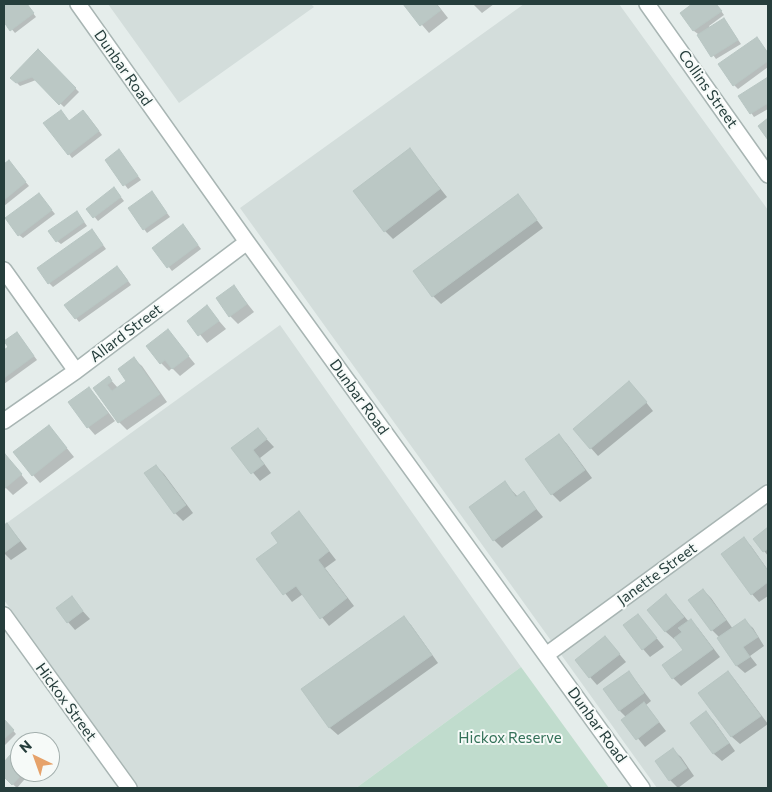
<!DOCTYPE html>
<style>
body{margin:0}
#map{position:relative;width:772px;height:792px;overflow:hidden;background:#e5edeb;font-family:Commissioner,sans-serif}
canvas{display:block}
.frame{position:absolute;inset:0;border:5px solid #263e3c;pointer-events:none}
.north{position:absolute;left:10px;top:732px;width:50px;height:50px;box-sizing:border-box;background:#f6faf8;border:1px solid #a3afad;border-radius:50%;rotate:318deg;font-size:14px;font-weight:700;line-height:20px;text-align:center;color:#263e3c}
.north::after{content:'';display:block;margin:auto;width:18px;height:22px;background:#e6a26a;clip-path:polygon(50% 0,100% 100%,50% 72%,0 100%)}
</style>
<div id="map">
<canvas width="772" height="792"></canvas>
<div class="frame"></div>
<div class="north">N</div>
</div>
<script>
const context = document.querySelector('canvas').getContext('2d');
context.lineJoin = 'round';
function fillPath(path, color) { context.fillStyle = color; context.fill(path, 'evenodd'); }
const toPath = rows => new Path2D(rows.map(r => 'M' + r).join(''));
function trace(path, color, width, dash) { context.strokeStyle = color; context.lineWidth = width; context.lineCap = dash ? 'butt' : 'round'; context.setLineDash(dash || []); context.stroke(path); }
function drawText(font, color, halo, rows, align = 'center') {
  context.font = font + ' Commissioner,sans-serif'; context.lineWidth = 4; context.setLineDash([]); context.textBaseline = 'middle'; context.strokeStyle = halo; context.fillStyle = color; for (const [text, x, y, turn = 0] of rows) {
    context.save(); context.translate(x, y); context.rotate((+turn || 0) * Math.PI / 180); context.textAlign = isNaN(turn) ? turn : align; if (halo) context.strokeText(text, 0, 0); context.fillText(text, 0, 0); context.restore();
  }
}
fillPath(toPath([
 [108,4,311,4,314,7,179,103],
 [524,4,619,4,768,210,768,788,657,788,240,208],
 [280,325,521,667,356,788,138,788,4,600,4,525]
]), '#d3dddb');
fillPath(toPath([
 [521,667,609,788,356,788]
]), '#c0dccd');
fillPath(toPath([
 [4,4,26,4,36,17,15,33,4,20],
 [404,4,437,4,448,18,429,33],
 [473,4,494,4,482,13],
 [694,4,716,4,724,15,709,26,710,28,724,19,741,44,716,59,698,34,694,31,681,13],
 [757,38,768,53,768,67,738,89,734,85],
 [38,51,79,92,64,107,36,80,20,86,12,78],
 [768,79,768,109,754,117,740,96],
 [87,115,102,135,72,158,69,154,70,122],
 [410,150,447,197,393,239,385,231],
 [119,151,141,180,128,189,106,160],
 [9,162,29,186,4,206,4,166],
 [117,192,124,201,98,221,88,209],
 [518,196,543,228,441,304,433,296],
 [155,197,170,217,147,233,144,229],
 [42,198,55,214,23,238,19,235],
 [80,216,87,226,61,244,57,241],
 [187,230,201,249,172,271,154,248],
 [95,234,106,249,53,287,49,283],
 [121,271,131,285,79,322,66,305],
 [234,287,254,312,238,324,230,316],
 [207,307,226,329,207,343,189,321],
 [168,331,195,364,180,376,172,368,169,371,161,363],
 [20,337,37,360,4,384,4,352],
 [134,359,142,366,167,402,127,430,119,422,94,388,109,378,118,388,128,381],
 [88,388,96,396,115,421,95,435,88,427],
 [637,391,653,411,598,456,574,429],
 [49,426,74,457,40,483,33,475],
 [258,430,274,447,260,458,271,473,260,481,233,449],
 [559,436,567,444,592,478,560,502,552,494],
 [4,456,12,463,28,483,13,495,4,486],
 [156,466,164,474,193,513,183,521,175,513],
 [504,482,518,497,523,493,543,517,502,548,494,540],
 [306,521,336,560,325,568,354,606,329,626,303,594,292,602,258,559],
 [7,524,27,549,11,560,4,553,4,527],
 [768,529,768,556,755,539],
 [744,539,751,546,768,570,768,596,759,602,752,594],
 [703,590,711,598,733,629,745,621,753,628,764,646,750,656,757,665,745,673,737,666,719,639,720,638,712,630],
 [71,598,90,619,75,630,68,622],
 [674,604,689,622,691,621,698,628,720,657,681,686,673,678,685,650,676,638,674,639,666,632,649,610],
 [638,616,664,647,650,657,643,649],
 [404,618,411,625,438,663,338,735,330,728,303,690],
 [605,637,626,662,597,685,590,677],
 [728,672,735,680,768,724,740,744,732,737,700,693],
 [629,673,636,681,651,701,646,705,666,731,645,747,623,720,626,717,620,711],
 [706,713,714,721,735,751,722,761,714,754,692,723],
 [4,720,16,734,4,746],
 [17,749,20,751,20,772,31,772,17,788,4,776,4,764],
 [673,750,681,757,694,776,678,788,670,780]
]), '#0003');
const building = toPath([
 [4,4,27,4,34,13,10,31,4,22,4,4],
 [403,4,436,4,441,10,420,26,403,4],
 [692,4,716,4,722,11,693,31,680,13,692,4],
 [724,18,738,40,711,57,697,35,724,18],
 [757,37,768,53,768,61,733,86,718,64,757,37],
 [38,49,76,88,59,105,32,77,16,83,10,78,38,49],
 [768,77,768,103,750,114,738,96,768,77],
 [61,110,69,121,83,110,99,131,68,155,43,123,61,110],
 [768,118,768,140,758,126,768,118],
 [410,148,440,189,384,232,353,191,410,148],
 [119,149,138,176,123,186,105,160,119,149],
 [9,160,26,182,4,200,4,164,9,160],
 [114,187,121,197,93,218,86,209,114,187],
 [152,191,167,213,143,230,128,208,152,191],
 [39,193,52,210,18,236,5,218,39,193],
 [518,194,537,220,432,297,413,271,518,194],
 [77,211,84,222,56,242,48,231,77,211],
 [183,224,198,245,167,268,152,248,183,224],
 [92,229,103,245,48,284,37,268,92,229],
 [117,266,128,281,75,319,64,305,117,266],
 [234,285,247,304,229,317,216,298,234,285],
 [207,305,219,321,198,336,187,321,207,305],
 [168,329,189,356,172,369,165,360,160,364,146,346,168,329],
 [17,332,34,356,4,378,4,350,8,347,4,341,17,332],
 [134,357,160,394,118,423,93,388,109,376,112,381,107,385,112,391,126,381,118,369,134,357],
 [629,381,647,402,590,449,573,429,629,381],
 [89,387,108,413,87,428,68,402,89,387],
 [49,425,67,448,32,476,13,452,49,425],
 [258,428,267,439,253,450,264,464,251,474,231,448,258,428],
 [559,434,585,470,551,495,525,459,559,434],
 [5,454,22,474,4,489,4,455,5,454],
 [156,465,186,505,174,514,144,473,156,465],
 [505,481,516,497,524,491,536,509,493,541,469,507,505,481],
 [299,511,329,551,318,560,347,598,320,619,296,586,283,595,256,559,278,543,271,533,299,511],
 [7,523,20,541,4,553,4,525,7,523],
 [768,527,768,549,763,552,753,539,768,527],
 [744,537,768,571,768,582,751,595,721,554,744,537],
 [703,589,726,620,711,631,688,600,703,589],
 [666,594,684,617,665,632,647,610,666,594],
 [72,596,83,611,67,623,56,608,72,596],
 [638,614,657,638,642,650,623,625,638,614],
 [404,616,432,655,329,728,301,689,404,616],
 [691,619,713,649,672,679,662,665,683,650,674,638,682,632,678,628,691,619],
 [745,619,758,637,743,647,750,657,736,666,717,638,745,619],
 [605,636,620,654,589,678,575,660,605,636],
 [629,671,644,693,619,711,603,689,629,671],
 [728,671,761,716,731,737,698,693,728,671],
 [644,702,659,722,636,740,621,720,644,702],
 [706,711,729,743,713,754,690,723,706,711],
 [4,719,14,730,4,739,4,719],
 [17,747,20,750,20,772,24,772,12,785,4,777,4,762,17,747],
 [673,748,687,768,669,781,655,761,673,748]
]);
fillPath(building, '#bbc8c5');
trace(building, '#b8c6c3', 1);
const minor = toPath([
 [78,4,247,242,642,788],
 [647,4,768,175],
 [4,270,76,371],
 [4,421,76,371,247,242],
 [4,615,129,788],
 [546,655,768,493]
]);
trace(minor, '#a8b5b3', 18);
trace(minor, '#fff', 15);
drawText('15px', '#263e3c', '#f6faf8', [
 ["Dunbar Road",123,68,55],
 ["Collins Street",708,89,55],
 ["Allard Street",126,333,-37],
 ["Dunbar Road",359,397,54],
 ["Janette Street",657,574,-36],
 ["Hickox Street",66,702,54],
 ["Dunbar Road",597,725,54]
]);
drawText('15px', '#337158', '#f6faf8', [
 ["Hickox Reserve",510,738]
]);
</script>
